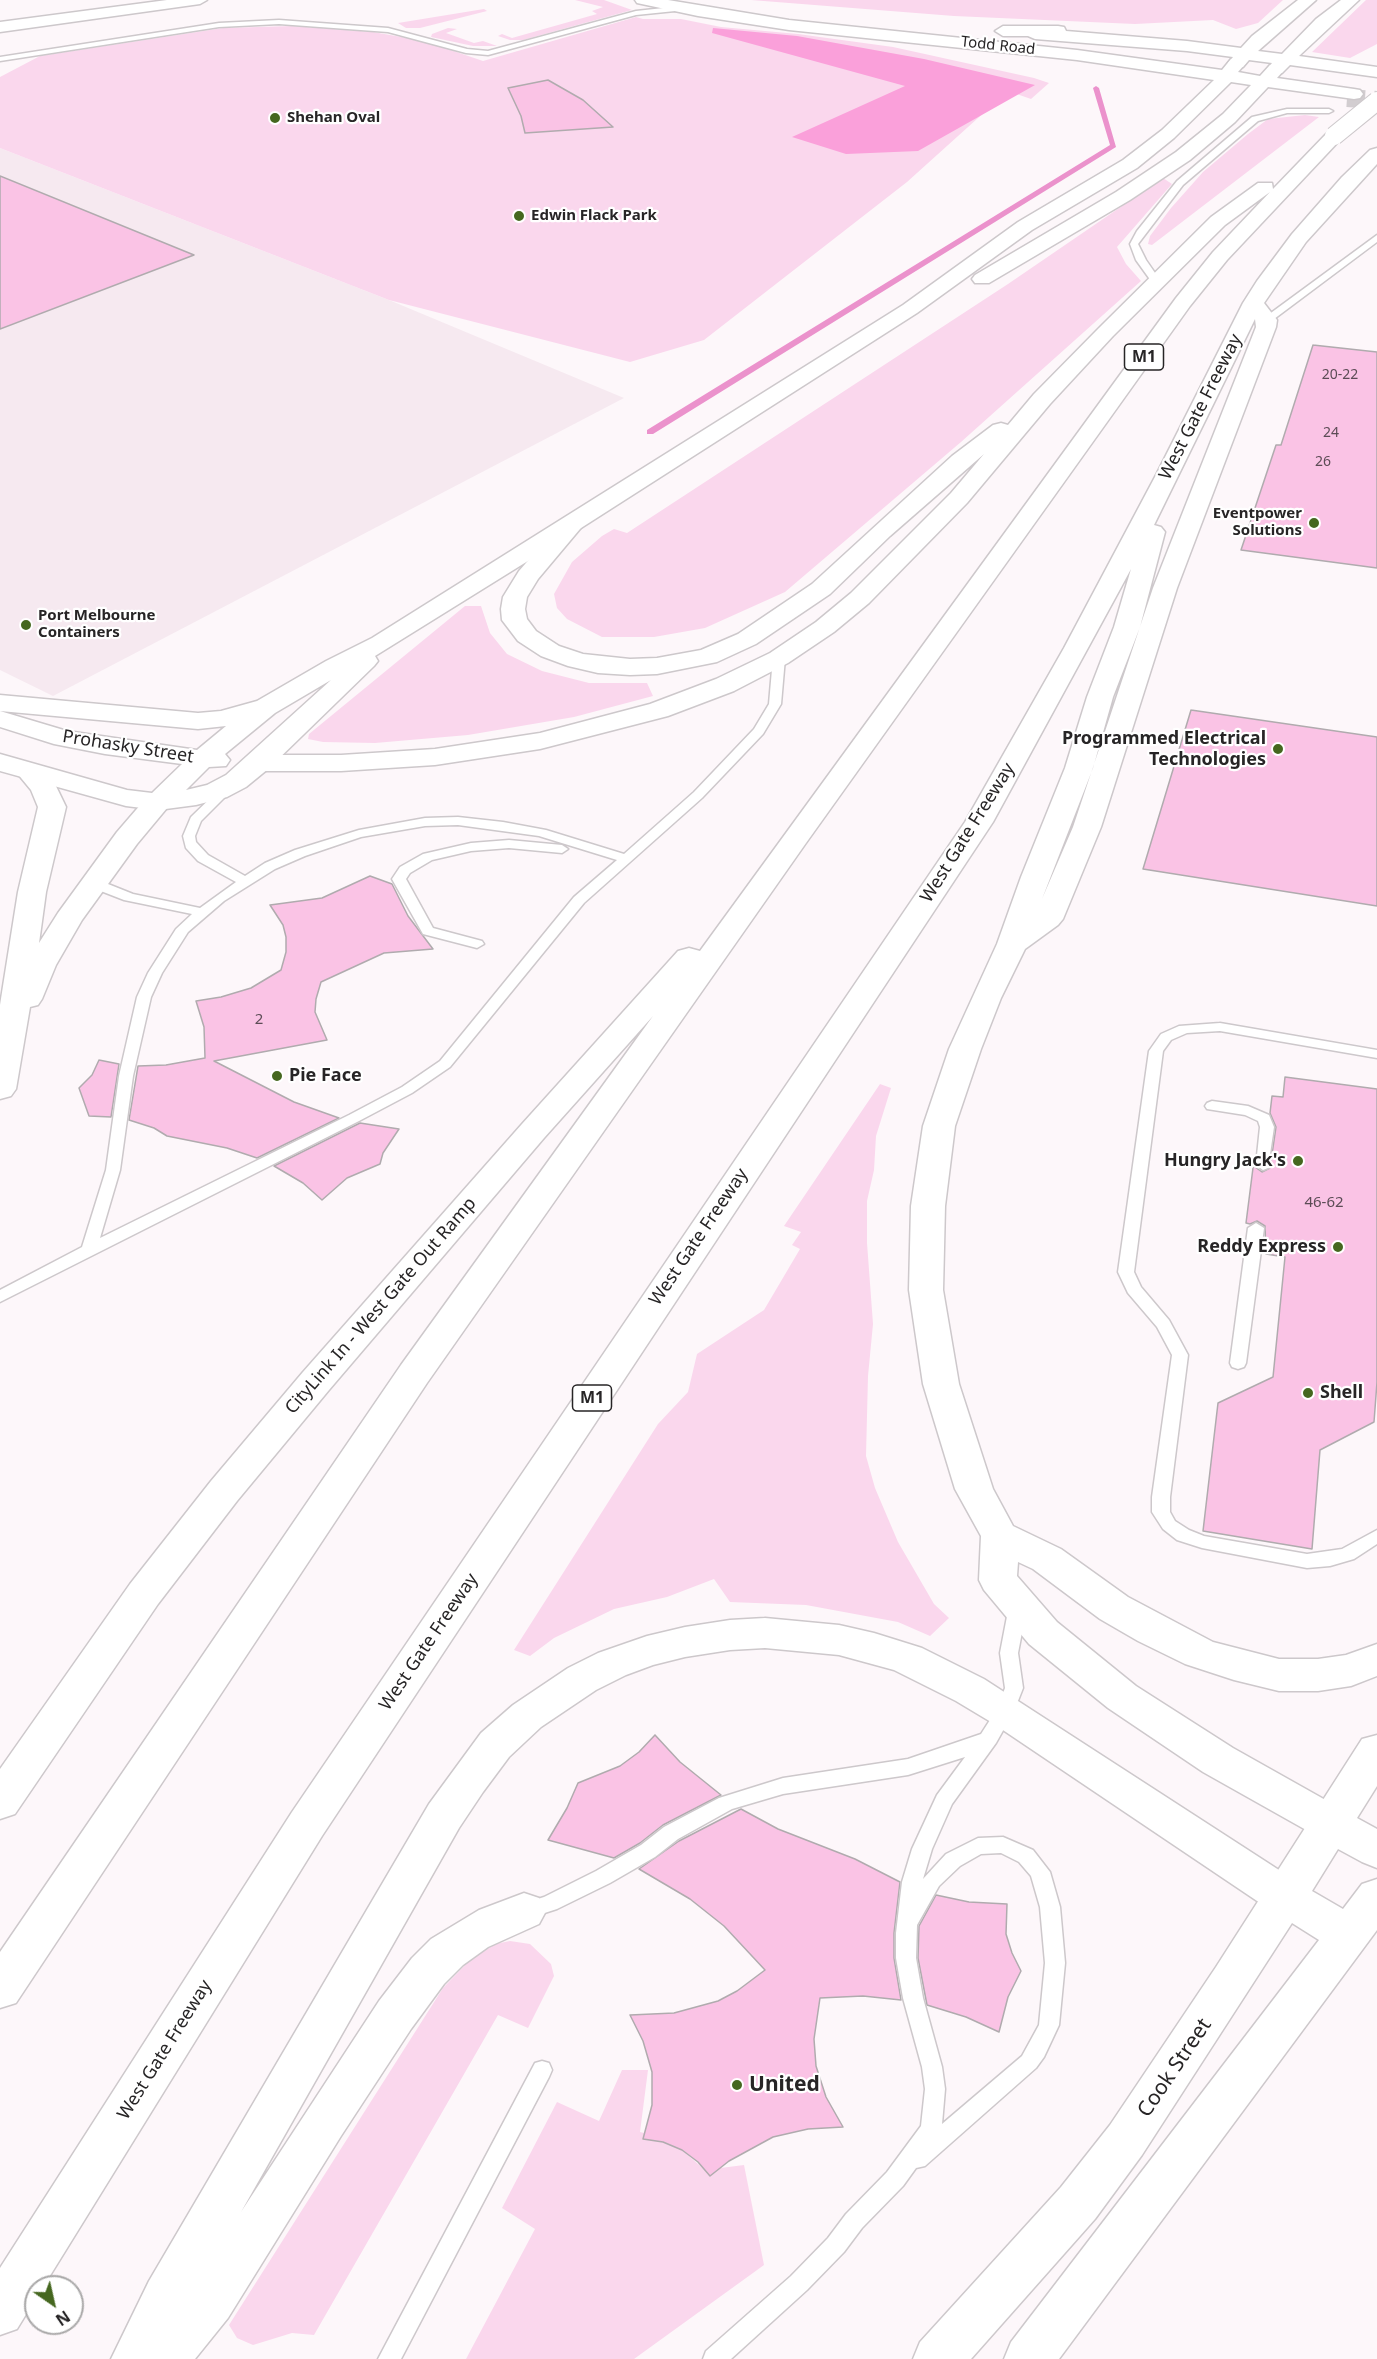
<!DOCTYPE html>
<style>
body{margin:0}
#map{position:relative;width:1377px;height:2359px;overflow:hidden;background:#fdf7fa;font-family:"Noto Sans",sans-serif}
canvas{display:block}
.north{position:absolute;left:24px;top:2275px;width:60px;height:60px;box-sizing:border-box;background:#fff;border:2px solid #a9a8a8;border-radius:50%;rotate:146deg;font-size:16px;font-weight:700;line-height:24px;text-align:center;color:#272526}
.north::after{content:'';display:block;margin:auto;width:21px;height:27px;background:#45671f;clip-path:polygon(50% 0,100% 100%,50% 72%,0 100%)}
</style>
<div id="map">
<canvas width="1377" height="2359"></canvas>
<div class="north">N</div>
</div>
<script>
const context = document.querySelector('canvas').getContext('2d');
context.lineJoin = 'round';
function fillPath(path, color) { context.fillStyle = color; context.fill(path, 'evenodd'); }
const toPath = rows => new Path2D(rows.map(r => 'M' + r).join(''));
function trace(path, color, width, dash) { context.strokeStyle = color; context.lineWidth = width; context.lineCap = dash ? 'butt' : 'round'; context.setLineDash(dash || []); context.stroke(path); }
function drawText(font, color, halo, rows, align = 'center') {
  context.font = font + ' "Noto Sans",sans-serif'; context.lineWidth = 4.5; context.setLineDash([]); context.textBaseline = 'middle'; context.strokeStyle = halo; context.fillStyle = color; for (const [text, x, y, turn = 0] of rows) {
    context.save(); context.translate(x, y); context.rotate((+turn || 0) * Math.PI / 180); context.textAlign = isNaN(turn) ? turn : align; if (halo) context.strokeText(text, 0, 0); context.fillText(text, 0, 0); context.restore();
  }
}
fillPath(toPath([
 [0,148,389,300,624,398,53,696,0,670]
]), '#f6e9f0');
fillPath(toPath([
 [575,0,604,0,632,10,523,40,510,40,498,36,502,34,512,38,597,14,592,11,603,7],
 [751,0,1283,0,1258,23,1236,29,1213,20,1135,24,954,16],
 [1366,0,1377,0,1377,44,1350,58,1312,52],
 [484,9,487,11,420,28,406,28,398,23],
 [636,17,643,19,681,19,721,27,798,34,893,47,1034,78,1049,83,1031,99,1008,91,907,182,704,340,630,362,389,300,0,148,0,77,40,56,223,28,292,26,373,32,424,41,483,61],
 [448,28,457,29,446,33,474,43,483,41,497,46,473,46,431,37,432,34],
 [1305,115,1319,117,1152,245,1148,244,1150,236,1171,208,1203,172,1248,134,1268,119],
 [1163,178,1172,184,1117,247,1126,264,1141,281,961,442,785,592,705,628,654,637,602,637,567,619,557,608,554,594,572,562,602,536,614,529,627,533,1008,284],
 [465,606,481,606,490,633,507,654,542,671,589,683,647,683,653,696,574,717,468,735,375,743,323,742,308,739,309,734],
 [880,1084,891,1088,876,1136,874,1170,867,1201,867,1243,873,1324,868,1376,866,1456,875,1488,898,1542,934,1604,949,1618,930,1636,898,1622,806,1605,730,1602,714,1579,667,1597,614,1609,554,1638,530,1656,514,1650,658,1424,688,1392,697,1354,764,1310,800,1249,792,1245,801,1232,784,1226],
 [510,1941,530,1944,551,1964,554,1976,528,2028,498,2015,314,2335,292,2333,253,2345,237,2338,229,2325,443,1988,469,1961,495,1944],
 [622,2070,648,2070,640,2132,669,2139,705,2170,744,2165,764,2265,634,2359,466,2359,535,2229,502,2208,557,2102,599,2121]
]), '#fad7ed');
fillPath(toPath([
 [713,28,797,36,924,59,1035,85,918,151,846,154,792,137,905,86,712,33]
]), '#faa0da');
fillPath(toPath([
 [1096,86,1099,88,1116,147,653,434,647,434,647,430,1110,145,1093,88,1096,86]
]), '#eb92cc');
const building = toPath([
 [548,80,583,100,613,127,525,133,521,116,508,88,548,80],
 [0,176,194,255,0,329,0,176],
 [1313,345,1377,352,1377,568,1241,550,1276,445,1281,445,1313,345],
 [1191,710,1377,737,1377,906,1143,869,1191,710],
 [370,876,392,884,408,916,433,949,384,953,321,982,316,999,315,1012,327,1040,214,1061,294,1102,339,1118,257,1158,227,1148,167,1136,154,1128,129,1120,138,1066,166,1065,205,1058,204,1027,196,1001,221,997,251,988,281,970,286,952,286,937,283,925,270,905,322,898,370,876],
 [99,1060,119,1064,111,1117,89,1116,79,1088,92,1075,99,1060],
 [1285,1077,1377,1089,1377,1382,1374,1422,1320,1450,1312,1549,1203,1531,1218,1403,1273,1377,1285,1257,1266,1254,1265,1226,1257,1221,1250,1224,1246,1223,1254,1160,1255,1167,1262,1172,1270,1168,1276,1127,1270,1113,1272,1096,1283,1097,1285,1077],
 [360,1123,399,1129,383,1153,380,1164,347,1178,322,1200,303,1183,274,1166,360,1123],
 [655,1735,680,1762,721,1795,663,1825,640,1843,614,1858,548,1840,567,1808,578,1783,620,1766,639,1752,655,1735],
 [741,1809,778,1829,855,1859,900,1882,894,1933,894,1958,901,2000,863,1996,820,1998,814,2039,816,2066,826,2097,843,2127,808,2129,773,2137,729,2161,710,2176,698,2162,682,2150,663,2142,643,2139,652,2105,652,2072,643,2041,630,2015,674,2013,718,2001,737,1991,765,1970,724,1926,690,1899,639,1869,679,1841,741,1809],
 [936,1895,969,1902,1007,1904,1006,1934,1012,1953,1021,1971,1008,1997,999,2032,966,2017,927,2005,918,1958,919,1926,936,1895]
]);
fillPath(building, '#fac3e5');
trace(building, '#b0abae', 1.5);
trace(toPath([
 [1347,98,1377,100]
]), '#d2cdd0', 18, [18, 9]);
const service = toPath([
 [682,6,685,6,685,10,636,15,488,55,466,53,388,32,279,24,219,27,0,61,0,57,219,23,279,20,388,28,467,49,488,51,636,11,682,6],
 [1287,109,1329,109,1333,111,1329,113,1287,113,1258,121,1183,185,1138,244,1146,260,1162,283,1154,285,1136,260,1130,244,1137,231,1177,181,1252,117,1287,109],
 [1377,235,1377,242,1270,322,1264,322,1264,318,1377,235],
 [779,655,785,658,781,704,763,734,702,798,584,903,450,1067,412,1093,359,1121,0,1302,0,1290,82,1247,106,1170,119,1076,137,997,148,973,176,929,192,914,124,900,88,886,86,883,88,880,98,880,133,894,200,908,236,882,198,861,186,848,183,836,191,817,225,784,229,783,235,787,201,821,195,836,196,842,208,855,245,876,265,863,295,850,359,830,425,818,458,817,503,822,546,830,624,854,694,792,754,729,769,704,773,658,779,655],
 [458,825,539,836,617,860,574,897,440,1061,402,1087,349,1115,100,1238,120,1170,133,1076,151,997,162,973,188,932,224,901,275,869,305,856,361,837,425,826,458,825],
 [509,840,562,845,568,849,562,853,509,848,471,851,432,860,410,873,406,879,433,928,482,941,484,944,477,948,423,934,392,879,400,867,423,854,471,843,509,840],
 [1220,1023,1377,1050,1377,1058,1220,1031,1187,1033,1171,1040,1163,1051,1134,1272,1141,1287,1169,1320,1188,1355,1170,1497,1170,1512,1175,1521,1189,1530,1204,1536,1307,1554,1342,1549,1377,1530,1377,1544,1354,1559,1330,1566,1307,1568,1202,1548,1177,1540,1163,1529,1152,1512,1152,1497,1172,1355,1157,1327,1128,1293,1118,1272,1149,1051,1161,1034,1179,1026,1220,1023],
 [1212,1101,1248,1106,1269,1115,1274,1127,1268,1168,1263,1170,1256,1165,1260,1127,1258,1121,1245,1115,1207,1109,1205,1106,1207,1103,1212,1101],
 [1256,1223,1264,1228,1246,1363,1244,1367,1238,1369,1232,1367,1230,1363,1248,1228,1256,1223],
 [1018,1599,1024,1601,1027,1606,1018,1653,1023,1688,1014,1711,996,1743,952,1804,932,1849,923,1879,946,1854,978,1838,1003,1837,1033,1850,1050,1872,1060,1907,1065,1963,1059,2025,1044,2057,1036,2068,925,2166,916,2168,903,2186,862,2228,844,2252,807,2290,731,2359,703,2359,706,2351,791,2276,828,2238,846,2214,887,2172,921,2126,925,2089,922,2067,903,1998,896,1958,896,1933,902,1882,912,1849,937,1795,965,1757,908,1775,783,1794,732,1809,678,1839,655,1857,610,1883,557,1909,526,1919,519,1917,516,1911,519,1905,544,1897,596,1871,641,1845,664,1827,719,1798,783,1778,908,1759,981,1734,997,1709,1005,1688,1000,1653,1009,1606,1012,1601,1018,1599],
 [1001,1853,1019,1862,1031,1876,1040,1907,1045,1963,1039,2025,1022,2056,942,2124,945,2089,942,2067,923,1998,916,1958,917,1925,939,1886,960,1866,981,1854,1001,1853],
 [542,2061,549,2063,552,2070,549,2077,401,2359,378,2359,535,2063,542,2061]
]);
const minor = toPath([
 [167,0,207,0,200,4,0,32,0,22,167,0]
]);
const secondary = toPath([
 [1298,0,1316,0,1258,51,1282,54,1316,19,1341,0,1359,0,1299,56,1377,67,1377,77,1290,65,1282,73,1276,74,1270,73,1267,69,1272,63,1249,60,1243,67,1237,68,1231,67,1228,63,1233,57,1187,51,1035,39,1028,36,1003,36,995,31,1003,26,1058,26,1064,27,1066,31,1187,41,1241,48,1252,36,1298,0]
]);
const primary = toPath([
 [635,0,668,0,789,20,1077,50,1222,70,1231,59,1237,58,1243,59,1246,63,1238,72,1260,76,1270,65,1276,64,1282,65,1285,69,1277,78,1354,89,1360,90,1363,94,1360,98,1354,99,1268,87,1235,122,1190,160,1130,200,989,283,975,283,972,279,975,275,1116,192,1176,152,1223,114,1251,85,1231,82,1174,138,1137,168,1032,230,917,313,581,528,375,656,378,661,374,666,268,769,246,787,227,797,196,805,158,810,126,806,0,771,0,754,127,790,152,793,182,764,105,754,54,744,0,727,0,711,67,731,197,750,226,726,198,729,0,711,0,695,198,713,221,711,257,701,326,661,372,638,903,305,1018,222,1123,160,1162,130,1214,80,1077,60,789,30,698,16,637,3,635,0],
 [331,680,226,775,207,785,186,790,209,767,226,766,230,760,225,754,275,713,331,680],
 [1377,1735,1377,1786,1357,1818,1377,1829,1377,1868,1362,1862,1338,1849,1312,1891,1343,1909,1362,1884,1377,1879,1377,1930,1059,2359,1004,2359,1011,2342,1319,1940,1292,1923,1142,2155,1095,2219,971,2359,913,2359,920,2342,1061,2187,1110,2125,1216,1967,1362,1739,1377,1735]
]);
const motorway = toPath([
 [1334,131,1340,132,1343,136,1340,140,1227,260,1190,306,806,843,427,1383,16,2003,0,2008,0,1952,401,1365,653,1016,544,1138,329,1390,237,1501,158,1604,15,1814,0,1819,0,1769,130,1584,211,1481,303,1372,522,1124,678,951,689,948,700,951,1176,298,1213,252,1270,192,1225,225,1113,336,1050,404,967,503,869,603,834,632,788,663,734,691,668,716,540,749,435,765,341,771,258,771,248,769,244,763,248,757,258,755,341,755,435,749,540,733,650,704,716,679,770,653,816,622,851,593,951,493,984,454,890,536,830,594,756,644,717,662,657,674,630,675,598,673,568,666,541,656,518,641,502,620,501,609,503,597,519,571,565,518,573,516,581,518,585,523,538,579,527,597,525,609,527,619,536,631,559,646,583,654,630,659,657,658,701,650,738,634,812,584,952,456,993,425,1001,423,1008,425,1034,394,1099,328,1211,217,1258,183,1272,183,1273,189,1328,132,1334,131],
 [1377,148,1377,164,1306,242,1264,303,1277,320,1276,327,1177,588,1101,827,1063,919,1058,925,1025,949,1001,998,981,1049,955,1126,945,1206,943,1290,959,1384,993,1489,1013,1526,1061,1549,1128,1597,1213,1642,1279,1659,1318,1659,1346,1655,1377,1644,1377,1676,1351,1686,1318,1691,1279,1691,1234,1680,1185,1664,1138,1641,1100,1619,1033,1569,1018,1562,1017,1576,1057,1622,1136,1686,1233,1748,1345,1811,1351,1823,1345,1835,1330,1840,1315,1835,1203,1772,1108,1708,1029,1644,984,1590,979,1580,981,1536,955,1489,923,1384,909,1290,911,1206,923,1126,949,1049,997,944,1021,877,1065,768,1087,697,1114,627,1131,569,993,822,322,1836,43,2287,36,2287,36,2298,17,2329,0,2335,0,2268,292,1812,965,822,1064,648,1156,475,1243,303,1257,281,1292,234,1342,177,1370,150,1377,148],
 [1255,319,1256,327,1153,588,1073,827,1042,899,1093,768,1113,697,1140,627,1165,532,1161,527,1154,525,1255,319],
 [31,765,41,767,54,782,66,807,46,892,39,943,58,913,117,832,148,796,158,794,168,796,172,802,137,844,82,920,56,965,42,999,38,1005,30,1007,16,1089,11,1096,0,1099,0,1005,18,892,38,807,31,790,17,773,21,767,31,765],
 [765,1618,839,1625,874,1633,922,1648,984,1679,1299,1883,1306,1896,1299,1909,1284,1914,1269,1909,991,1722,956,1701,894,1670,839,1655,765,1648,730,1650,685,1657,653,1665,626,1675,596,1690,541,1727,509,1757,483,1792,459,1828,241,2212,379,2001,412,1958,431,1939,479,1910,524,1893,539,1898,546,1911,539,1924,488,1947,463,1965,444,1984,411,2029,341,2136,228,2318,195,2359,111,2359,149,2281,429,1804,481,1733,513,1705,568,1668,598,1653,647,1636,685,1627,730,1620,765,1618]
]);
trace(service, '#cdc8cb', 3);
trace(minor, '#cdc8cb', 3);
trace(secondary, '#cdc8cb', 3);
trace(primary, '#cdc8cb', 3);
trace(motorway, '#cdc8cb', 3);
fillPath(service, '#fff');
fillPath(minor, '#fff');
fillPath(secondary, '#fff');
fillPath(primary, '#fff');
fillPath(motorway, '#fff');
const motorwayBridge = toPath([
 [1334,136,1377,101]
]);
trace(motorwayBridge, '#cdc8cb', 20, []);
trace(motorwayBridge, '#fff', 18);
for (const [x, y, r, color] of [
 [275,118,6,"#45671f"],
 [519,216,6,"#45671f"],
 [1314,523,6,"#45671f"],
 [26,625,6,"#45671f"],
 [1278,749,6,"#45671f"],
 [277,1076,6,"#45671f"],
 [1298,1161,6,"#45671f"],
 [1338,1247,6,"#45671f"],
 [1308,1393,6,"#45671f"],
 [737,2085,6,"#45671f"]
]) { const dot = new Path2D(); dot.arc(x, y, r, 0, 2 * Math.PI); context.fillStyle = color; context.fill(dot); trace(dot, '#fff', 2); }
drawText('14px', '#5c4c56', null, [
 ["20-22",1340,375],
 ["24",1331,433],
 ["26",1323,462]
]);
drawText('15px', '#272526', '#fff', [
 ["Todd Road",998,46,6]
]);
drawText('bold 15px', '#272526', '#fff', [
 ["Shehan Oval",287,118],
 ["Edwin Flack Park",531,216],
 ["Eventpower",1302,514,"right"],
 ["Solutions",1302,531,"right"],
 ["Port Melbourne",38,616],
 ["Containers",38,633]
], 'left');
drawText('15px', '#5c4c56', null, [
 ["2",259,1020],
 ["46-62",1324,1203]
]);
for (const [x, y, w] of [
 [1144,357,39],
 [592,1398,39]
]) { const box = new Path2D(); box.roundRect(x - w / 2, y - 13, w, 26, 4.5); context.fillStyle = '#fff'; context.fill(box); trace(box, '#272526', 1.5); }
drawText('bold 16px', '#272526', null, [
 ["M1",1144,357],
 ["M1",592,1398]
]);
drawText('18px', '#272526', '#fff', [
 ["West Gate Freeway",1201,407,-63],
 ["Prohasky Street",128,747,9],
 ["West Gate Freeway",968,833,-58],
 ["West Gate Freeway",699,1237,-56],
 ["CityLink In - West Gate Out Ramp",381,1306,-49],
 ["West Gate Freeway",429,1642,-56],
 ["West Gate Freeway",165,2050,-58]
]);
drawText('bold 18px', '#272526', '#fff', [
 ["Programmed Electrical",1266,739],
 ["Technologies",1266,760],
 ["Pie Face",289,1076,"left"],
 ["Hungry Jack's",1286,1161],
 ["Reddy Express",1326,1247],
 ["Shell",1320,1393,"left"]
], 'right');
drawText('21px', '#272526', '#fff', [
 ["Cook Street",1175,2068,-56]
]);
drawText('bold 21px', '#272526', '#fff', [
 ["United",749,2085]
], 'left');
</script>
